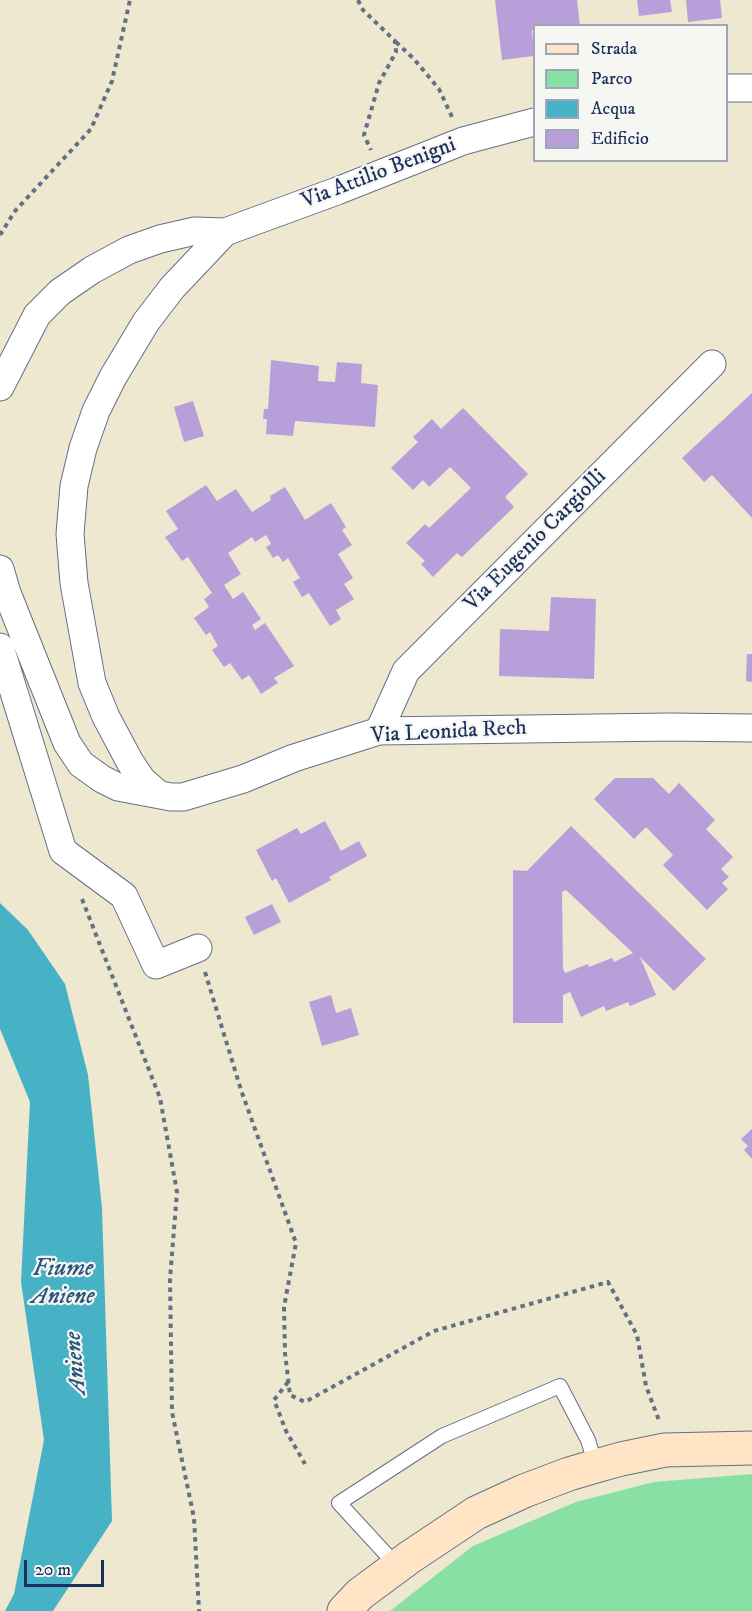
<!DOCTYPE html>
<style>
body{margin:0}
#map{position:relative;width:752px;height:1611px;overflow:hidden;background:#ede8cf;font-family:"IM FELL DW Pica",serif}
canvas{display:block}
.legend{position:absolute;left:533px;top:24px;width:195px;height:138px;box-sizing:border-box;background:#f6f6f2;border:2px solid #9ea6b7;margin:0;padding:8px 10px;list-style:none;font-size:18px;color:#1b2f5e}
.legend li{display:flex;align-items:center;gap:12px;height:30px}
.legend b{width:30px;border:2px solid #9ea6b7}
.scale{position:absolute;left:24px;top:1560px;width:80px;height:27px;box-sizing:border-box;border:3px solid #1b2f5e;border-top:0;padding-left:8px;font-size:18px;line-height:21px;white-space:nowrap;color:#1b2f5e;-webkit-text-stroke:4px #f6f6f2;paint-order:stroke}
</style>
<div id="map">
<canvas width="752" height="1611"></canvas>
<ul class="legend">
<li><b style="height:8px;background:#ffe4c6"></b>Strada</li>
<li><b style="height:16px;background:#88e0a4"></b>Parco</li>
<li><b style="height:16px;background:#47b2c5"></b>Acqua</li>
<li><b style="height:16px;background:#b99fd9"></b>Edificio</li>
</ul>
<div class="scale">20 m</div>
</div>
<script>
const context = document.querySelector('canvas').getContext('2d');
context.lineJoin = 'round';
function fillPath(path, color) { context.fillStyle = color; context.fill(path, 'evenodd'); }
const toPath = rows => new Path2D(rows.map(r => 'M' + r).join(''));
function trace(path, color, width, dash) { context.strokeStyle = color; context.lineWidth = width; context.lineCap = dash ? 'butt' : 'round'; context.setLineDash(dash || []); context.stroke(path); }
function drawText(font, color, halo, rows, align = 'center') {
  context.font = font + ' "IM FELL DW Pica",serif'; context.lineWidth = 4.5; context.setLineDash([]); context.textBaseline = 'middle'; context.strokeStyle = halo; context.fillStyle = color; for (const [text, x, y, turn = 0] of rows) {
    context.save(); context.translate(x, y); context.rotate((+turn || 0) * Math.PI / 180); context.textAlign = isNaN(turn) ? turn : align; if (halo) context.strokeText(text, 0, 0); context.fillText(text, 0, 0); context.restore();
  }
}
fillPath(toPath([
 [752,1474,752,1611,390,1611,473,1546,576,1502,654,1482]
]), '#88e0a4');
fillPath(toPath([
 [0,903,28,930,65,984,88,1075,102,1208,112,1521,53,1611,5,1611,14,1594,44,1440,21,1282,30,1102,0,1029]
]), '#47b2c5');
fillPath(toPath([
 [495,0,577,0,580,26,534,26,534,29,532,30,534,56,502,60],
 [637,0,670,0,672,12,639,16],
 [686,0,720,0,722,18,688,22],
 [271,360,319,366,318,381,335,382,337,362,362,364,361,383,378,385,375,427,295,421,293,436,266,434,267,419,263,419,264,409,268,409],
 [752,393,752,518,712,475,704,482,682,458],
 [193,401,204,436,184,442,174,407],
 [463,408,528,474,505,497,514,507,462,557,457,553,433,577,421,564,425,561,406,543,425,524,429,528,471,488,450,467,429,487,423,480,413,490,391,468,418,442,413,437,432,419,441,429],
 [206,485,217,501,236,489,252,512,271,500,270,496,285,487,305,520,331,503,346,527,342,530,352,545,338,554,353,578,344,584,354,599,336,610,341,619,330,626,309,593,302,597,293,582,300,578,288,558,283,562,278,555,273,558,266,547,271,544,266,535,255,542,252,537,228,553,241,574,224,585,233,599,243,592,261,619,252,625,255,630,265,623,294,666,274,678,278,683,261,694,249,675,242,680,230,663,224,667,212,650,218,646,210,632,206,635,194,618,209,607,204,599,212,593,188,557,182,561,165,537,178,529,166,511],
 [551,597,596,599,594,679,499,676,500,629,549,631],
 [747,654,752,654,752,682,746,681],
 [615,778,653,778,669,794,679,783,715,820,706,829,733,857,721,869,729,877,722,883,728,889,707,910,663,865,673,855,646,827,634,839,594,799],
 [325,821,341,851,359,841,367,856,329,877,331,880,289,903,276,878,272,881,256,850,297,828,301,834],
 [571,826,706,959,674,991,640,957,656,995,630,1006,628,1002,606,1011,604,1006,581,1017,570,992,563,995,563,1023,513,1023,513,870,527,871],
 [566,890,633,953,614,962,612,958,589,967,588,964,565,973,563,968,562,892],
 [272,904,281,922,254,935,245,917],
 [331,995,336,1013,351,1008,359,1035,322,1046,309,1002],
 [752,1129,752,1159,744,1150,748,1146,741,1139]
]), '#b99fd9');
const lane = toPath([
 [397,1566,339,1503,442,1436,560,1386,588,1440,596,1466]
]);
const street = toPath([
 [726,88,752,88],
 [0,387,37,315,60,292,92,270,129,250,160,239,195,231,225,232],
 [0,569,7,593,67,743,81,764,102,779,118,787,171,797,183,797,243,779,294,758,379,731,670,727,752,728],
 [0,647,63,851,124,896,156,965,198,948],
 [379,731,406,671,712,364],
 [157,793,142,780,130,762,106,717,92,683,74,583,70,534,74,486,83,448,96,411,113,377,146,322,172,288,225,232,337,191,463,141,534,122]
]);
const secondary = toPath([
 [344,1611,360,1594,410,1557,476,1513,524,1491,569,1474,596,1466,621,1459,665,1450,752,1448]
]);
trace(lane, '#647086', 16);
trace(street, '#647086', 29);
trace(secondary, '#647086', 35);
trace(toPath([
 [358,0,363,10,395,41,396,52,379,83,364,135,371,150],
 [396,42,414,59,439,89,453,119],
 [0,235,15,211,91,129,112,81,130,0],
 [82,899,160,1098,177,1192,170,1279,172,1412,194,1518,199,1611],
 [205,972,241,1090,296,1243,284,1307,285,1353,290,1395,305,1402,434,1331,608,1282,637,1335,646,1386,660,1423],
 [288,1382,274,1400,286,1431,305,1464]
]), '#647086', 4, [4.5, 4.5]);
trace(lane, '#fff', 14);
trace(street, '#fff', 27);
trace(secondary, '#ffe4c6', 33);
drawText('22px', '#1b2f5e', '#f6f6f2', [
 ["Via Attilio Benigni",379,174,-21],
 ["Via Eugenio Cargiolli",536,541,-45],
 ["Via Leonida Rech",449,733,-3]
]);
drawText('italic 24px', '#28567d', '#f6f6f2', [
 ["Fiume",63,1270],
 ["Aniene",63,1298],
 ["Aniene",77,1363,-95]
]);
</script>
